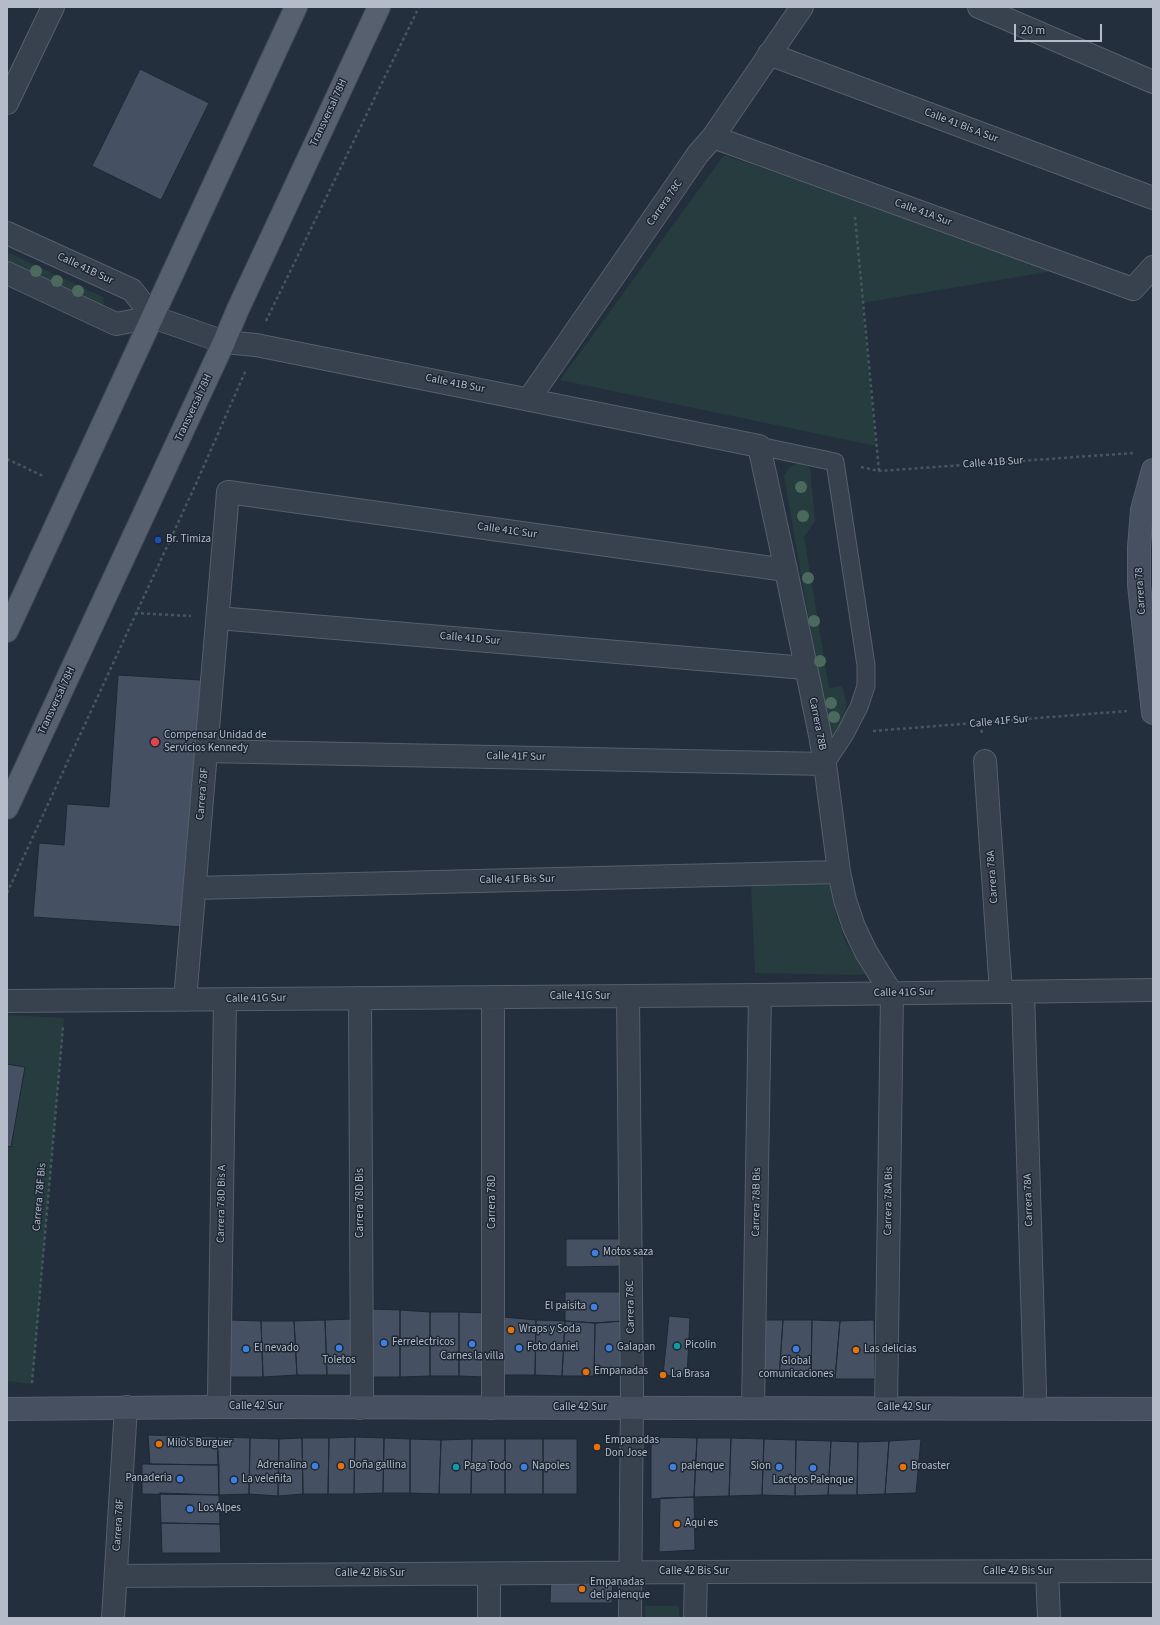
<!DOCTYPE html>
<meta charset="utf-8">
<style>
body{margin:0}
#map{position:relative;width:1160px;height:1625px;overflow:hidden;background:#242f3e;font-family:"Source Sans 3",sans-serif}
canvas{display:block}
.frame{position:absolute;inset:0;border:8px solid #b4bcc9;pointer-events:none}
.scale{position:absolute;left:1014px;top:24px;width:88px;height:18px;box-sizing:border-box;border:2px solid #b4bcc9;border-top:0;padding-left:5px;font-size:12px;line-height:14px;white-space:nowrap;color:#b4bcc9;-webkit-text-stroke:3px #1d2633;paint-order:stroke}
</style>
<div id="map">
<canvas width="1160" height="1625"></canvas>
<div class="frame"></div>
<div class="scale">20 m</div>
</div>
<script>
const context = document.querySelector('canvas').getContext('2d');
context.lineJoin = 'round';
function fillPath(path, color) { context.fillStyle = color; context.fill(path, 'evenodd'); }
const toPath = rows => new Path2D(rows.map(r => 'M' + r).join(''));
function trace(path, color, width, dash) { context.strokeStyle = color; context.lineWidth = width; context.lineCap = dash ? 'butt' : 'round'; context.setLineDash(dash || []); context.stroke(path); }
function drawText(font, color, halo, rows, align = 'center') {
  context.font = font + ' "Source Sans 3",sans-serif'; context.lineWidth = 3; context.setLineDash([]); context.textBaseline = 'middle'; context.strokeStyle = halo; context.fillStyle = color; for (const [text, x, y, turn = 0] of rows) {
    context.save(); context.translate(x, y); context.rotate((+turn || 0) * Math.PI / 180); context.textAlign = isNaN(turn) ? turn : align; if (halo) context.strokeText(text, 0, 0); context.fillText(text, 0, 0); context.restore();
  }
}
fillPath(toPath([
 [724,155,1058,270,862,303,876,446,560,380],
 [7,252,103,297,104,303,102,305,7,263],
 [798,463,803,463,810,468,815,521,804,537,829,688,842,686,846,701,846,714,839,729,830,742,784,476,789,468],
 [830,880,835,911,846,943,868,975,755,973,751,885],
 [7,1015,64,1018,32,1384,7,1381],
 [645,1606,679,1606,679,1618,645,1618]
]), '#263c3f');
const building = toPath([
 [140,69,209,103,161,200,92,166,140,69],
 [118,675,201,680,183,927,33,917,39,843,64,845,67,804,109,807,118,675],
 [7,1064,25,1067,11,1147,7,1146,7,1064],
 [566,1239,625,1239,625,1266,566,1267,566,1239],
 [565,1292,624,1292,623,1321,595,1323,565,1321,565,1292],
 [369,1309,400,1310,400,1377,368,1377,369,1309],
 [400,1310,430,1312,430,1376,400,1377,400,1310],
 [430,1312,459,1312,459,1376,430,1376,430,1312],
 [459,1312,488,1313,485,1377,459,1376,459,1312],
 [669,1316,690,1318,687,1377,663,1375,669,1316],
 [503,1317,536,1320,535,1375,502,1375,503,1317],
 [352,1319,353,1375,327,1375,325,1320,352,1319],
 [229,1320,261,1321,263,1377,229,1377,229,1320],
 [325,1320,327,1375,297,1375,294,1321,325,1320],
 [536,1320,565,1321,562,1376,535,1375,536,1320],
 [759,1320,783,1320,779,1378,757,1379,759,1320],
 [783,1320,812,1320,811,1378,779,1378,783,1320],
 [812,1320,840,1321,835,1379,811,1378,812,1320],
 [874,1320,875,1379,835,1379,840,1321,874,1320],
 [261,1321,294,1321,297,1375,263,1377,261,1321],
 [565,1321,595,1323,594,1376,562,1376,565,1321],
 [623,1321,623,1374,594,1376,595,1323,623,1321],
 [148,1435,217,1437,219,1465,150,1464,148,1435],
 [217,1437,250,1438,249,1494,219,1495,217,1437],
 [355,1437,384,1438,383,1493,354,1494,355,1437],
 [355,1437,354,1494,328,1494,329,1438,355,1437],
 [651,1437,697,1438,694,1497,651,1499,651,1437],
 [250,1438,279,1439,278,1496,249,1494,250,1438],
 [302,1438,329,1438,328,1494,303,1494,302,1438],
 [302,1438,303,1494,278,1496,279,1439,302,1438],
 [384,1438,410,1439,410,1493,383,1493,384,1438],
 [697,1438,731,1438,729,1496,694,1497,697,1438],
 [731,1438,764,1439,762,1495,729,1496,731,1438],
 [410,1439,441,1440,439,1494,410,1493,410,1439],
 [472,1439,505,1439,505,1494,471,1494,472,1439],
 [472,1439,471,1494,439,1494,441,1440,472,1439],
 [505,1439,543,1439,543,1494,505,1494,505,1439],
 [543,1439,577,1439,577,1494,543,1494,543,1439],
 [764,1439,796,1440,795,1496,762,1495,764,1439],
 [921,1439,916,1493,885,1494,889,1441,921,1439],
 [796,1440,831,1441,828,1495,795,1496,796,1440],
 [831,1441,858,1442,857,1495,828,1495,831,1441],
 [889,1441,885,1494,857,1495,858,1442,889,1441],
 [142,1464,219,1465,219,1495,142,1494,142,1464],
 [160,1493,219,1495,220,1524,161,1523,160,1493],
 [694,1497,695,1550,659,1552,660,1498,694,1497],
 [161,1523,220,1524,221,1553,162,1553,161,1523],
 [551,1574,613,1575,612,1603,550,1603,551,1574]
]);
fillPath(building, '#455162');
trace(building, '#1f2835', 1);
const lane = toPath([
 [759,446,835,462,866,665,866,686,859,707,845,734,825,764]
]);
const street = toPath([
 [979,7,1153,82],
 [769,54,1153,198],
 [7,103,53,7],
 [713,137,1133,289,1153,267],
 [7,233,132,290,153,317,224,342,256,345,759,446,786,570,820,735,825,764,839,872,845,900,854,927,866,952,892,994,886,1408],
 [7,273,116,324,153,317],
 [529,399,698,154,713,137,802,7],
 [218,618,805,668],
 [207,751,825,764],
 [985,761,1001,992],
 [195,888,839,872],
 [1023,992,1035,1392,1034,1408],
 [628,996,632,1393,630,1618],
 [360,998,362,1394,360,1408],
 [185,1000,228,492,786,570],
 [7,1001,760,995,1153,990],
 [217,1407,219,1394,225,1000],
 [492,1408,493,1393,493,997],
 [753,1408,760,995],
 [1047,1572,1049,1618],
 [116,1576,696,1572,1153,1571],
 [113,1618,126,1407],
 [489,1618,489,1574],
 [695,1618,696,1572]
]);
const secondary = toPath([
 [1153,470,1142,510,1139,547,1139,585,1153,713],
 [7,1409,217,1407,1153,1409]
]);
const primary = toPath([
 [7,631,296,7],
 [7,808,224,342,238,309,379,7]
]);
trace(lane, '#565f6c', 19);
trace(street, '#565f6c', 24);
trace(secondary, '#565f6c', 24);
trace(primary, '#414a57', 24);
trace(toPath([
 [855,217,879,471],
 [266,321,419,7],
 [7,459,45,477],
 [861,467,879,471,1133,453],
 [135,613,191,616],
 [981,724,982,735],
 [873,731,1127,711],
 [7,893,195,486,246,370],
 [32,1383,63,1027]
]), '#44595c', 2.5, [3, 3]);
trace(lane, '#38414e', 17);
trace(street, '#38414e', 22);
trace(secondary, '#465061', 22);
trace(primary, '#56606e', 22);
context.fillStyle = '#4b6a5d';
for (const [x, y] of [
 [36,271],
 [57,281],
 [78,291],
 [801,487],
 [803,516],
 [808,578],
 [814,621],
 [820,661],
 [831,703],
 [834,717]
]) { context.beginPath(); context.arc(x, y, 6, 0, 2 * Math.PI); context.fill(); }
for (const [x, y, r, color] of [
 [158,540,4,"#1a4fb4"],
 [155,742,5,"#e0444e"],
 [595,1253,4,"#3f7fe0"],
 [594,1307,4,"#3f7fe0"],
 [511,1330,4,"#e8710a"],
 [384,1343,4,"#3f7fe0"],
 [472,1344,4,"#3f7fe0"],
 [677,1346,4,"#0f9aa8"],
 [339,1348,4,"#3f7fe0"],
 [519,1348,4,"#3f7fe0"],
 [609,1348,4,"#3f7fe0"],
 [246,1349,4,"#3f7fe0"],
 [796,1349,4,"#3f7fe0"],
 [856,1350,4,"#e8710a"],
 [586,1372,4,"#e8710a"],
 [663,1375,4,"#e8710a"],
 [159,1444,4,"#e8710a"],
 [597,1447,4,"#e8710a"],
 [315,1466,4,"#3f7fe0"],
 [341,1466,4,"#e8710a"],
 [456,1467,4,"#0f9aa8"],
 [524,1467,4,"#3f7fe0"],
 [673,1467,4,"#3f7fe0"],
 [779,1467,4,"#3f7fe0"],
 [903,1467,4,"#e8710a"],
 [813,1468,4,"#3f7fe0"],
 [180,1479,4,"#3f7fe0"],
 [234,1480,4,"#3f7fe0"],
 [190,1509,4,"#3f7fe0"],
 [677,1524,4,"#e8710a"],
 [582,1589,4,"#e8710a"]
]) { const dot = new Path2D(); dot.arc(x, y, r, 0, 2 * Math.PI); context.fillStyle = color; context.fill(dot); trace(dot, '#1d2633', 1.5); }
drawText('11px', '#b4bcc9', '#1d2633', [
 ["Transversal 78H",329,113,-65],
 ["Calle 41 Bis A Sur",961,126,21],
 ["Carrera 78C",665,203,-55],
 ["Calle 41A Sur",923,213,20],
 ["Calle 41B Sur",85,269,25],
 ["Calle 41B Sur",455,384,11],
 ["Transversal 78H",194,408,-65],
 ["Calle 41B Sur",993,463,-4],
 ["Calle 41C Sur",507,531,8],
 ["Carrera 78",1141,591,-94],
 ["Calle 41D Sur",470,639,5],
 ["Transversal 78H",57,701,-65],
 ["Calle 41F Sur",999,722,-5],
 ["Carrera 78B",817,724,79],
 ["Calle 41F Sur",516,757,1],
 ["Carrera 78F",203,794,-85],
 ["Carrera 78A",993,877,-94],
 ["Calle 41F Bis Sur",517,880,-1],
 ["Calle 41G Sur",904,993,-1],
 ["Calle 41G Sur",580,997],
 ["Calle 41G Sur",256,999,-1],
 ["Carrera 78F Bis",40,1197,-85],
 ["Carrera 78A",1029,1200,-92],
 ["Carrera 78A Bis",889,1201,-89],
 ["Carrera 78D",493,1202,-90],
 ["Carrera 78B Bis",757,1202,-89],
 ["Carrera 78D Bis",361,1203,-90],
 ["Carrera 78D Bis A",222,1204,-89],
 ["Carrera 78C",631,1307,-91],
 ["Calle 42 Sur",256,1407],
 ["Calle 42 Sur",580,1408],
 ["Calle 42 Sur",904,1408],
 ["Carrera 78F",119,1525,-86],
 ["Calle 42 Bis Sur",694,1572],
 ["Calle 42 Bis Sur",1018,1572],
 ["Calle 42 Bis Sur",370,1574]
]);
drawText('11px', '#b4bcc9', '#1d2633', [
 ["Br. Timiza",166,540],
 ["Compensar Unidad de",164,736],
 ["Servicios Kennedy",164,749],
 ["Motos saza",603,1253],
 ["El paisita",586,1307,"right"],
 ["Wraps y Soda",519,1330],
 ["Ferrelectricos",392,1343],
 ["Picolin",685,1346],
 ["Foto daniel",527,1348],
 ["Galapan",617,1348],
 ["El nevado",254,1349],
 ["Las delicias",864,1350],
 ["Carnes la villa",472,1357,"center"],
 ["Toletos",339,1361,"center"],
 ["Global",796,1362,"center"],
 ["comunicaciones",796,1375,"center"],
 ["Empanadas",594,1372],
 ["La Brasa",671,1375],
 ["Empanadas",605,1441],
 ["Don Jose",605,1454],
 ["Milo's Burguer",167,1444],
 ["Adrenalina",307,1466,"right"],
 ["Doña gallina",349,1466],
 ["Paga Todo",464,1467],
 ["Napoles",532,1467],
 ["palenque",681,1467],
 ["Sion",771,1467,"right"],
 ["Broaster",911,1467],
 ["Panaderia",172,1479,"right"],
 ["La veleñita",242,1480],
 ["Lacteos Palenque",813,1481,"center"],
 ["Los Alpes",198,1509],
 ["Aqui es",685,1524],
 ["Empanadas",590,1583],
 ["del palenque",590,1596]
], 'left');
</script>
